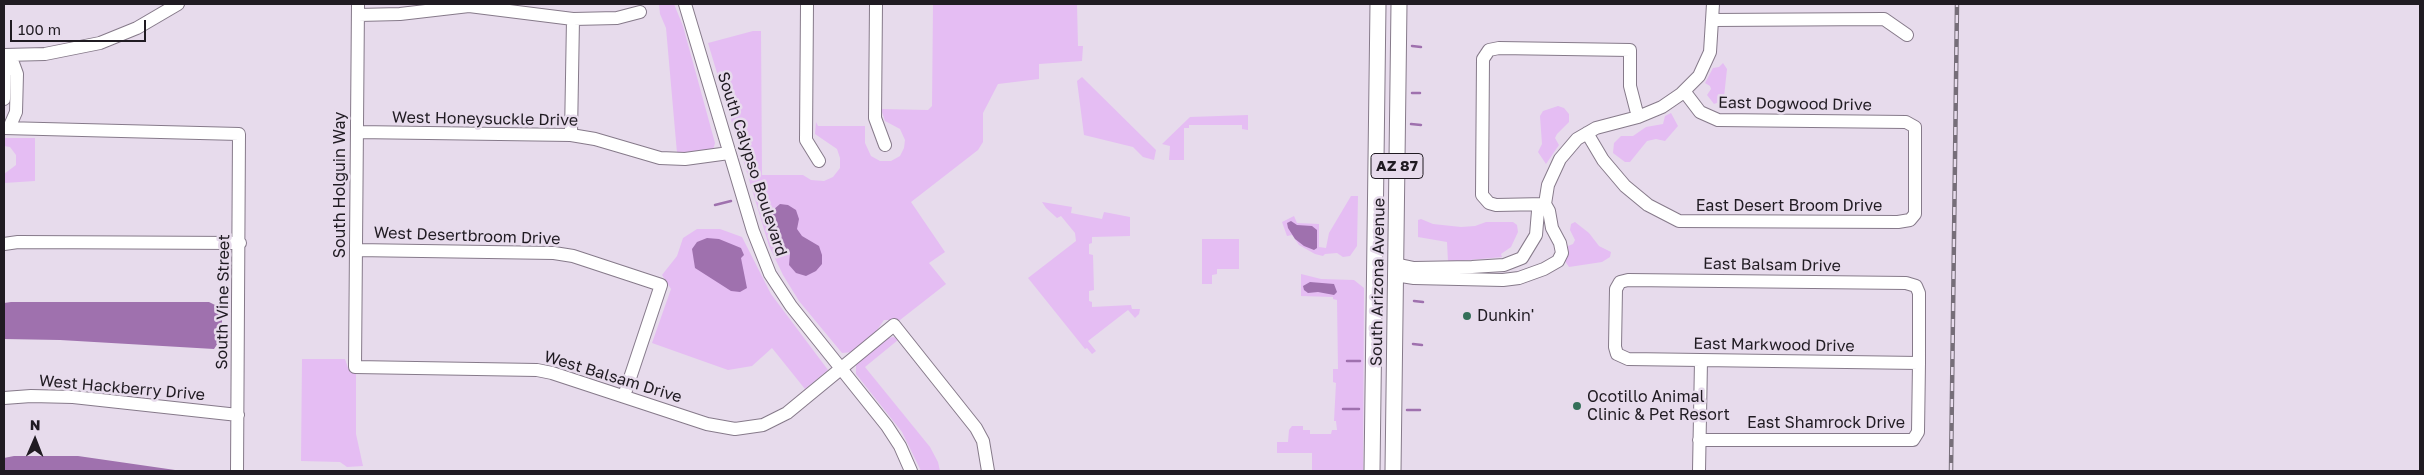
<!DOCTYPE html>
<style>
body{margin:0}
#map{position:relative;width:2424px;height:475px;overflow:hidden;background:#e7dbec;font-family:"Golos Text",sans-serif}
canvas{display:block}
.frame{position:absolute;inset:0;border:5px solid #201b22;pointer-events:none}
.north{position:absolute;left:10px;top:415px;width:50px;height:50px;-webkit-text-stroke:4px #e7dbec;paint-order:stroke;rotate:1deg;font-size:14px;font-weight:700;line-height:20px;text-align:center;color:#201b22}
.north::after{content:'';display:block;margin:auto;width:18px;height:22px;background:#201b22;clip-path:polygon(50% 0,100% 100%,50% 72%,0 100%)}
.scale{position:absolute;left:10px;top:20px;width:136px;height:22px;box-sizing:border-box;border:2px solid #201b22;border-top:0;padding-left:6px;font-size:15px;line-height:18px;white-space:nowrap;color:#201b22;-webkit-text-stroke:4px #e7dbec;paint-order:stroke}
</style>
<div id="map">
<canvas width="2424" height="475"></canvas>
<div class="frame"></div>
<div class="north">N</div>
<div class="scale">100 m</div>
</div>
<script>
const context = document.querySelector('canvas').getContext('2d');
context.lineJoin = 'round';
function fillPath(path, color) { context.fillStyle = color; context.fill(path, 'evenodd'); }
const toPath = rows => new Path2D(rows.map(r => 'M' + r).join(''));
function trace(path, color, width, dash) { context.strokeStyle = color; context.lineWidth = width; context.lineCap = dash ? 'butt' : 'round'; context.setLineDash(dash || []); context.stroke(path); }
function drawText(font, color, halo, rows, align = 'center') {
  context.font = font + ' "Golos Text",sans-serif'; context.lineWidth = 5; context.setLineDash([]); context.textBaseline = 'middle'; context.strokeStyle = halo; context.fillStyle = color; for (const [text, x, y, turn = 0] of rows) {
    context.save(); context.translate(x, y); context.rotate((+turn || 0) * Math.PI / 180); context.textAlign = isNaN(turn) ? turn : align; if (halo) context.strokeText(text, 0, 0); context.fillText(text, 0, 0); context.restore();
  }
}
fillPath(toPath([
 [659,4,674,4,683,26,715,143,713,150,677,153,666,28,660,14],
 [976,4,1077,4,1078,46,1083,46,1082,61,1039,64,1039,79,998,84,983,113,983,142,978,150,911,202,945,252,929,263,946,284,900,320,884,320,875,333,853,352,842,353,799,301,783,275,769,246,708,43,753,31,761,31,762,175,803,175,811,180,824,181,833,177,840,168,840,158,837,149,815,134,816,122,818,126,865,126,865,143,871,156,880,161,891,161,900,156,904,148,905,140,900,129,885,121,881,109,928,110,932,106,933,5],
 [1723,63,1727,69,1724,97,1722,101,1714,104,1707,95,1711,89,1710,86,1705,83,1713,68,1719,67],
 [1082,77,1156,150,1154,160,1143,157,1133,147,1084,135,1077,81],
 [1558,106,1564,108,1569,114,1569,122,1557,134,1555,138,1559,145,1546,164,1538,152,1542,144,1540,116,1543,111],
 [1671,113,1678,126,1665,141,1656,139,1647,141,1630,162,1625,162,1613,153,1614,143,1621,136,1633,136,1646,127,1663,124,1665,116],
 [1248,115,1248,130,1242,129,1242,125,1189,125,1189,128,1184,128,1184,160,1169,160,1170,146,1162,144,1190,117],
 [4,138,35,138,35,181,4,183,4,174,16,165,16,155,10,147,4,146],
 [1351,196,1358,196,1357,246,1350,256,1343,257,1337,253,1325,254,1323,256,1315,254,1299,245,1292,235,1287,236,1282,222,1294,216,1297,223,1319,224,1319,247,1326,248,1329,233],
 [1042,202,1072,207,1071,213,1102,219,1104,212,1130,217,1130,236,1092,237,1092,243,1089,244,1089,254,1093,255,1094,290,1089,291,1089,301,1092,302,1092,307,1131,305,1132,309,1140,309,1139,314,1135,318,1128,310,1088,341,1096,351,1092,354,1087,348,1085,349,1028,278,1076,241,1075,233,1061,216,1057,218,1046,208],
 [1421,219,1433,224,1461,227,1475,226,1486,222,1513,222,1517,225,1518,232,1511,247,1501,254,1502,257,1448,262,1447,242,1418,237,1418,220],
 [1575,222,1589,233,1599,246,1611,252,1610,257,1602,262,1569,267,1565,261,1568,253,1568,246,1573,244,1575,240,1570,230,1571,224],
 [697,229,720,229,742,237,771,294,828,370,805,389,772,348,752,366,728,370,652,343,671,289,662,275,677,256,683,238],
 [1202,239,1239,239,1239,269,1217,269,1217,274,1212,275,1212,284,1202,284],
 [1301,274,1321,279,1354,280,1364,288,1363,471,1312,471,1312,453,1277,453,1277,442,1288,442,1289,430,1292,426,1303,426,1303,430,1310,430,1310,434,1331,434,1332,430,1337,430,1336,421,1334,421,1336,383,1333,382,1333,369,1338,369,1337,300,1333,299,1333,297,1301,296],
 [894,337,898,340,865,367,930,447,938,462,940,471,921,471,902,432,856,374,856,363,887,338],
 [302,359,345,359,348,368,356,374,356,434,363,466,347,467,340,462,301,461]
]), '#e5bdf3');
fillPath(toPath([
 [780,204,788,205,796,210,799,219,797,229,802,236,819,246,822,255,822,264,816,271,806,276,796,273,789,265,790,253,773,234,775,229,772,221,773,210],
 [1291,221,1297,225,1312,226,1317,230,1317,248,1314,250,1304,246,1295,239,1288,228,1287,223],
 [707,238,719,239,741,248,744,255,741,258,747,288,740,292,731,291,695,268,692,249,697,242],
 [1310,282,1334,284,1337,292,1334,295,1318,292,1308,293,1304,290,1303,286],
 [11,302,209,302,217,306,222,316,222,337,214,349,60,340,4,339,4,303],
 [14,456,78,456,182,471,4,471,4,458]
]), '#9f71ae');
trace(toPath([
 [1412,46,1421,47],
 [1412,93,1420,93],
 [1411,124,1421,125],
 [715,205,731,201],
 [1414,301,1423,302],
 [1413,344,1422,345],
 [1347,361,1360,361],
 [1343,409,1359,409],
 [1407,410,1420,410]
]), '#9f71ae', 2.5);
const minor = toPath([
 [358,4,355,367,537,370,552,373,707,424,735,429,763,425,787,413,894,325,976,428,983,441,988,471],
 [685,4,753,231,770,274,791,306,887,426,900,446,911,471],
 [807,4,806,140,819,161],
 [876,4,875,118,885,145],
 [358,15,400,14,469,6,573,19,617,18,640,12],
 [1713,20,1884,19,1907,35],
 [4,55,45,54,100,43,137,28,178,4],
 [4,99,5,71,10,55],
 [4,128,239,134,237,471],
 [9,128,16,112,17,74,10,55],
 [357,132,571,135,595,139,660,158,685,159,729,153],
 [1587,133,1603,160,1625,186,1648,205,1679,221,1898,222,1910,220,1915,214,1915,127,1906,122,1718,120,1700,112,1684,91],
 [571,135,573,19],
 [1545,204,1496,205,1489,203,1482,195,1483,59,1489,50,1499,48,1630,50,1630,86,1638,117],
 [4,244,18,242,240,243],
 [356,250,554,253,573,256,661,285,624,396],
 [1395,264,1414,268,1472,267,1504,265,1522,258,1536,235,1538,211,1545,204,1548,185,1560,159,1577,139,1596,128,1638,117,1662,107,1681,94,1699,76,1710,52,1713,4],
 [1395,275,1414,278,1503,280,1519,278,1544,269,1558,261,1562,253,1560,243,1552,228,1549,211,1545,204],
 [4,398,31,396,73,397,238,415],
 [1699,440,1913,440,1918,432,1919,363,1919,293,1916,286,1906,283,1628,280,1620,282,1616,289,1615,347,1617,354,1628,359,1919,363],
 [1699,471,1701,361]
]);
const major = toPath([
 [1372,471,1378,4],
 [1393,471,1399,4]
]);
trace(minor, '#867a8a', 14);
trace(major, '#867a8a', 17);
trace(minor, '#fff', 12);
trace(major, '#fff', 15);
const rail = toPath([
 [1951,471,1957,4]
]);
trace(rail, '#766e79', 4.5);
trace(rail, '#e7dbec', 2.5, [8]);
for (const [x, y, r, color] of [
 [1467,316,5,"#35705a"],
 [1577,406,5,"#35705a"]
]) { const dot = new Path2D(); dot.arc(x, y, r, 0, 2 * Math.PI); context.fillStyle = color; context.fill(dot); trace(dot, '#e7dbec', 2); }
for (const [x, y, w] of [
 [1397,166,52]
]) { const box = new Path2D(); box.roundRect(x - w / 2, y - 12.5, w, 25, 4); context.fillStyle = '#e7dbec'; context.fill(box); trace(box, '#201b22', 1); }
drawText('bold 15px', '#201b22', null, [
 ["AZ 87",1397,166]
]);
drawText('16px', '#201b22', '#e7dbec', [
 ["East Dogwood Drive",1795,104,1],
 ["West Honeysuckle Drive",485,119,1],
 ["South Calypso Boulevard",752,164,72],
 ["South Holguin Way",340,185,-90],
 ["East Desert Broom Drive",1789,206],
 ["West Desertbroom Drive",467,236,2],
 ["East Balsam Drive",1772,265,1],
 ["South Arizona Avenue",1378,282,-89],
 ["South Vine Street",223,302,-89],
 ["East Markwood Drive",1774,345,1],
 ["West Balsam Drive",613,377,17],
 ["West Hackberry Drive",122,388,5],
 ["East Shamrock Drive",1826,423]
]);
drawText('16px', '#201b22', '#e7dbec', [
 ["Dunkin'",1477,316],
 ["Ocotillo Animal",1587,397],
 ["Clinic & Pet Resort",1587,415]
], 'left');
</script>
